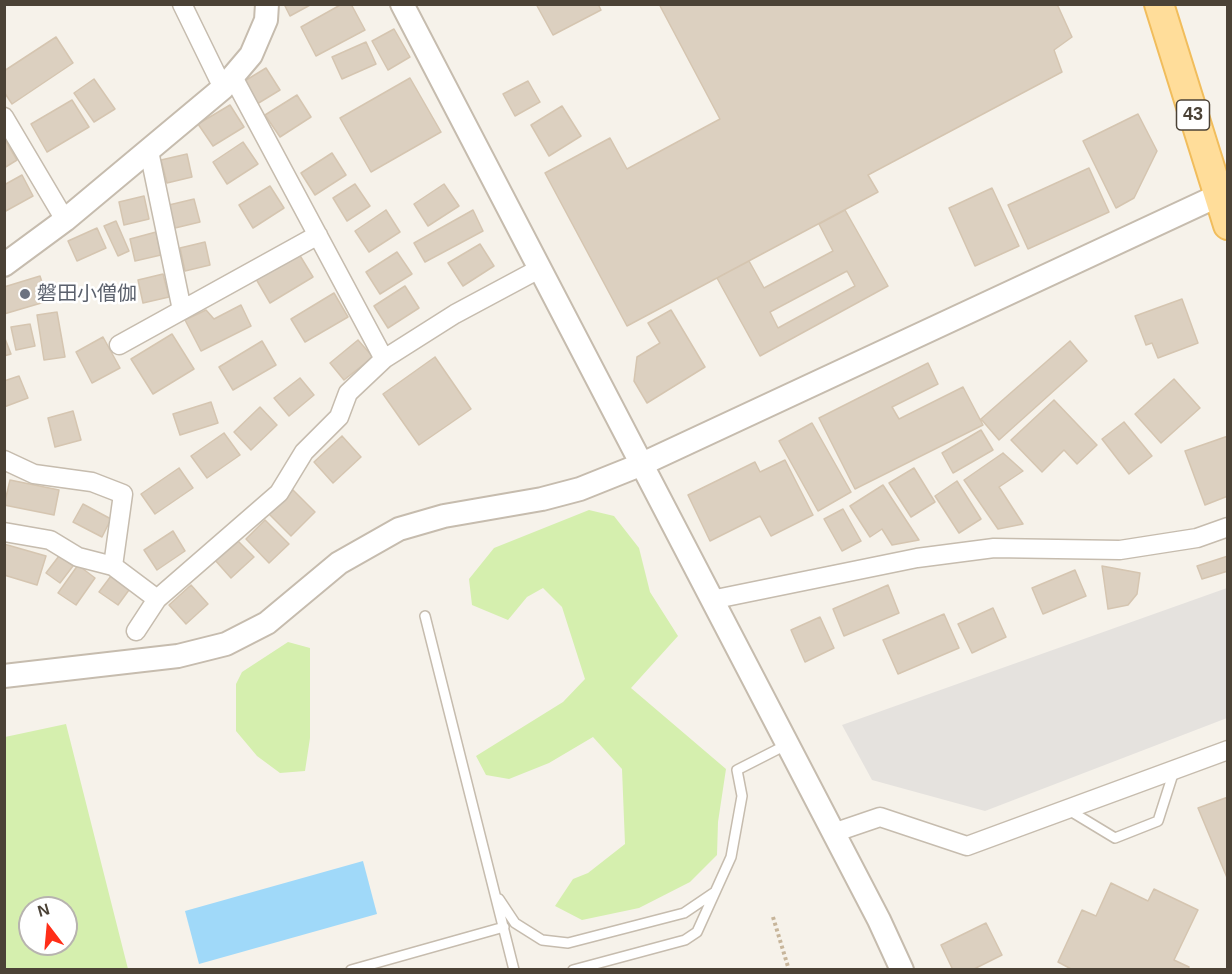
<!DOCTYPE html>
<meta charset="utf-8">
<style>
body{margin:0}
#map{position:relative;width:1232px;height:974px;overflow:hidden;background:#f6f2ea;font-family:Helvetica,sans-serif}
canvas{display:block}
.frame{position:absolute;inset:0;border:6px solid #4b4236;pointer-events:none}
.north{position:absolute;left:18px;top:896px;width:60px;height:60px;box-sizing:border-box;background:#fff;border:2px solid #b7b3af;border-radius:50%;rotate:344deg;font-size:16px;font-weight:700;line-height:24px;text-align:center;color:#4b4236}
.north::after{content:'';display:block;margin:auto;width:21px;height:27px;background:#ff2e18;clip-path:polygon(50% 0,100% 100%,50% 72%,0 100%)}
</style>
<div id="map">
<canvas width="1232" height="974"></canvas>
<div class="frame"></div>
<div class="north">N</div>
</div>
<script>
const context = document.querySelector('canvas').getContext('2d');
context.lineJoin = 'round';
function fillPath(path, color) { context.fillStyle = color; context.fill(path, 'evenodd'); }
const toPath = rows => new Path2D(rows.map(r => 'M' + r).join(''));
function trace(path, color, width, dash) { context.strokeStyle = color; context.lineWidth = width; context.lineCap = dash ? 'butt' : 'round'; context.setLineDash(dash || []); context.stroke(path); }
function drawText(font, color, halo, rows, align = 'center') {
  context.font = font + ' Helvetica,"Noto Sans JP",sans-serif'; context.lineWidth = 5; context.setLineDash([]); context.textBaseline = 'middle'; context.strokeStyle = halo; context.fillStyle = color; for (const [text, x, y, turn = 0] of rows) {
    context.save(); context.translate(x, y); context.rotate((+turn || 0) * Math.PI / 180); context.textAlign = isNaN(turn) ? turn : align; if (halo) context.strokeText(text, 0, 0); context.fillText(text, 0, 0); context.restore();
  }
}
fillPath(toPath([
 [589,510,614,516,639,548,650,592,678,636,631,688,726,769,718,822,717,855,690,882,639,908,582,920,555,906,573,879,588,873,625,844,622,769,593,737,549,763,509,779,486,775,476,756,563,702,585,679,562,607,543,588,527,597,508,620,472,605,469,579,494,548],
 [288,642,310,648,310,738,305,771,280,773,257,756,236,731,236,684,242,672],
 [66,724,128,969,5,969,5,737],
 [30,908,66,908,66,944,30,944]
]), '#d5efae');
fillPath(toPath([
 [1227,588,1227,718,985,811,872,780,842,725]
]), '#e5e2de');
fillPath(toPath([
 [363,861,377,914,199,964,185,911]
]), '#a0d9f9');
const building = toPath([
 [284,4,312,4,290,16,284,4],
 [342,4,351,4,365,30,316,56,301,27,342,4],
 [536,4,598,4,601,10,553,35,536,4],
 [659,4,1057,4,1072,37,1054,50,1062,72,868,175,878,192,627,326,545,173,610,138,627,169,720,119,659,4],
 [394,29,410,57,388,70,372,41,394,29],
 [56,37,73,63,12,104,4,92,4,71,56,37],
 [366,42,376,64,342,79,332,57,366,42],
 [266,68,280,90,257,104,243,82,266,68],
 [410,78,441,132,371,172,340,118,410,78],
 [94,79,115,109,94,122,74,93,94,79],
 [528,81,540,102,515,116,503,94,528,81],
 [297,95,311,117,280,137,265,115,297,95],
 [72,100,89,127,47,152,31,124,72,100],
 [230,105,244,127,213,146,198,124,230,105],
 [562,106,581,136,549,156,531,125,562,106],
 [1138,114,1157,151,1134,198,1116,208,1083,141,1138,114],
 [4,138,17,160,4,168,4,138],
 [243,142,258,164,227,184,213,162,243,142],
 [332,153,346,175,315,195,301,173,332,153],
 [187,154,192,177,167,183,161,160,187,154],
 [1089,168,1109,212,1028,249,1008,205,1089,168],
 [22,175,33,196,4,212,4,185,22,175],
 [355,184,370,206,347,221,333,198,355,184],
 [444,184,459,206,428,226,414,204,444,184],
 [270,186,284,208,253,228,239,205,270,186],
 [992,188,1019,246,975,266,949,208,992,188],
 [144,196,149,219,124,225,119,202,144,196],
 [194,199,200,222,175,228,169,205,194,199],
 [386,210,400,232,369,252,355,231,386,210],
 [473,210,483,231,425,262,414,243,473,210],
 [845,210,888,286,760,356,717,278,749,261,764,288,833,251,819,224,845,210],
 [847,271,855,286,778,328,770,312,847,271],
 [116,221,129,251,118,256,104,226,116,221],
 [97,228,106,248,77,261,68,241,97,228],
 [156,232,161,255,135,261,130,239,156,232],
 [205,242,210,265,185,271,180,248,205,242],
 [480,244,494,266,463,286,448,263,480,244],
 [397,252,412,274,380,294,366,272,397,252],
 [299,254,313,277,270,303,256,279,299,254],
 [163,274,169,297,143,303,138,280,163,274],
 [40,276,48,301,4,314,4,287,40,276],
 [405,286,419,308,388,328,374,306,405,286],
 [334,293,348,317,305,342,291,319,334,293],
 [1182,299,1198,343,1158,358,1152,343,1146,345,1135,316,1182,299],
 [241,305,251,326,201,351,185,320,206,310,214,319,241,305],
 [671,310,705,367,647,403,634,381,637,357,660,343,648,323,671,310],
 [57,312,65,357,44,360,37,315,57,312],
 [30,324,35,346,16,350,11,327,30,324],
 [172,334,194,369,153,394,131,359,172,334],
 [4,336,11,354,4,356,4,336],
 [103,337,120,368,92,383,76,352,103,337],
 [358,340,373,357,344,380,330,363,358,340],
 [262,341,276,365,233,390,219,367,262,341],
 [1070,341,1087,361,999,440,981,419,1070,341],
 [435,357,471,409,419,445,383,394,435,357],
 [928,363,938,384,892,407,899,419,963,387,983,425,855,489,819,418,928,363],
 [19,376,28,398,4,407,4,381,19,376],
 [300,378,314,395,289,416,274,398,300,378],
 [1174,379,1200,408,1161,443,1135,414,1174,379],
 [1054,400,1097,445,1077,464,1064,450,1042,472,1011,440,1054,400],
 [211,402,218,423,180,435,173,414,211,402],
 [260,407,277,425,251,450,234,432,260,407],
 [73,411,81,440,55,447,48,418,73,411],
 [1124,422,1152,456,1129,474,1102,439,1124,422],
 [812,423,851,492,818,511,779,441,812,423],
 [981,430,993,450,953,473,942,453,981,430],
 [224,433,240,455,207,478,191,456,224,433],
 [342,436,361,457,333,483,314,462,342,436],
 [1228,436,1228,496,1205,505,1185,451,1228,436],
 [1003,453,1023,471,999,487,1023,524,998,529,964,480,1003,453],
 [785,460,813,515,771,536,760,516,710,541,688,495,755,462,760,472,785,460],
 [179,468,193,488,155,514,141,494,179,468],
 [914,468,935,502,911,517,889,483,914,468],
 [10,480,59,490,54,515,4,505,10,480],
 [957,481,981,519,959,533,935,496,957,481],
 [883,485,919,540,892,545,882,529,870,537,850,506,883,485],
 [293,490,315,512,291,536,269,514,293,490],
 [83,504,111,519,102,537,73,522,83,504],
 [843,509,861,541,842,551,824,519,843,509],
 [265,520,289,544,269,563,246,539,265,520],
 [173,531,185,551,157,570,144,550,173,531],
 [236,539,254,557,231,578,214,559,236,539],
 [4,544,46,556,37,585,4,575,4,544],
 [59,556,73,566,60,583,46,573,59,556],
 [1228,556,1228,571,1202,579,1197,566,1228,556],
 [78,565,95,578,76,605,58,593,78,565],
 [1102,566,1140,573,1137,594,1128,605,1108,609,1102,566],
 [1075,570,1086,596,1043,614,1032,588,1075,570],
 [111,576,129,590,118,605,99,592,111,576],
 [191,585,208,604,186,624,169,605,191,585],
 [888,585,899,613,844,636,833,609,888,585],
 [993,608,1006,637,972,653,958,624,993,608],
 [944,614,959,648,898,674,883,640,944,614],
 [820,617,834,648,805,662,791,630,820,617],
 [1228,797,1228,880,1198,808,1228,797],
 [1111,883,1148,901,1154,889,1198,910,1174,960,1189,967,1188,970,1073,970,1058,962,1082,910,1096,916,1111,883],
 [986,923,1002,955,972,970,953,970,941,945,986,923]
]);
fillPath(building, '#dcd0c0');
trace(building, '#d5c5b0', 1.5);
const service = toPath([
 [425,616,514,970],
 [1067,809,1115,838,1158,821,1174,771],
 [499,899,515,923,542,940,568,943,684,913,715,892],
 [351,970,504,927],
 [573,970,685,940,697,932,731,857,742,796,737,770,786,745]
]);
const minor = toPath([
 [182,4,223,88],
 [233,77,384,359],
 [4,117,65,220],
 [149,151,182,310],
 [119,345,318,235],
 [4,460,34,474,92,482,123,494,113,566],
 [4,532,50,540,78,557,113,566,157,599],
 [711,600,917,558,994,548,1120,550,1197,538,1228,527],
 [136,631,157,599,279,493,304,452,339,417,348,393,384,359,455,314,539,269],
 [833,833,880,817,967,846,1228,750]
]);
const tertiary = toPath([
 [402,4,879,920,902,970],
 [4,265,65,220,223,88,251,55,266,20,267,4],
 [4,676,178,656,226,644,267,623,339,563,399,529,444,516,542,499,580,489,640,465,1228,191]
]);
const primary = toPath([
 [1159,4,1228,225]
]);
trace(service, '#c6bcae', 12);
trace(minor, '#c6bcae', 21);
trace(tertiary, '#c6bcae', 26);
trace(primary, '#f1bd5c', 32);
trace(toPath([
 [773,917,789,970]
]), '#c7b59a', 4, [3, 3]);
trace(service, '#fff', 9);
trace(minor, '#fff', 18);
trace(tertiary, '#fff', 22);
trace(primary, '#ffdd9a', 28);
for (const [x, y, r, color] of [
 [25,294,6,"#6b7280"]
]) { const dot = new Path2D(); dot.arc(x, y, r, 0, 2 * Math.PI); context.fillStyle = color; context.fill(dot); trace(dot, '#fff', 2); }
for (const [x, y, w] of [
 [1193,115,33]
]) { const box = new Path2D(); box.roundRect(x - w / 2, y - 15, w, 30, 4.5); context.fillStyle = '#fff'; context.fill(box); trace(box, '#4b4236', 1.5); }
drawText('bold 18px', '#4b4236', null, [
 ["43",1193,115]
]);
drawText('20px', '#5b616d', '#fff', [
 ["磐田小僧伽",37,294]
], 'left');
</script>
